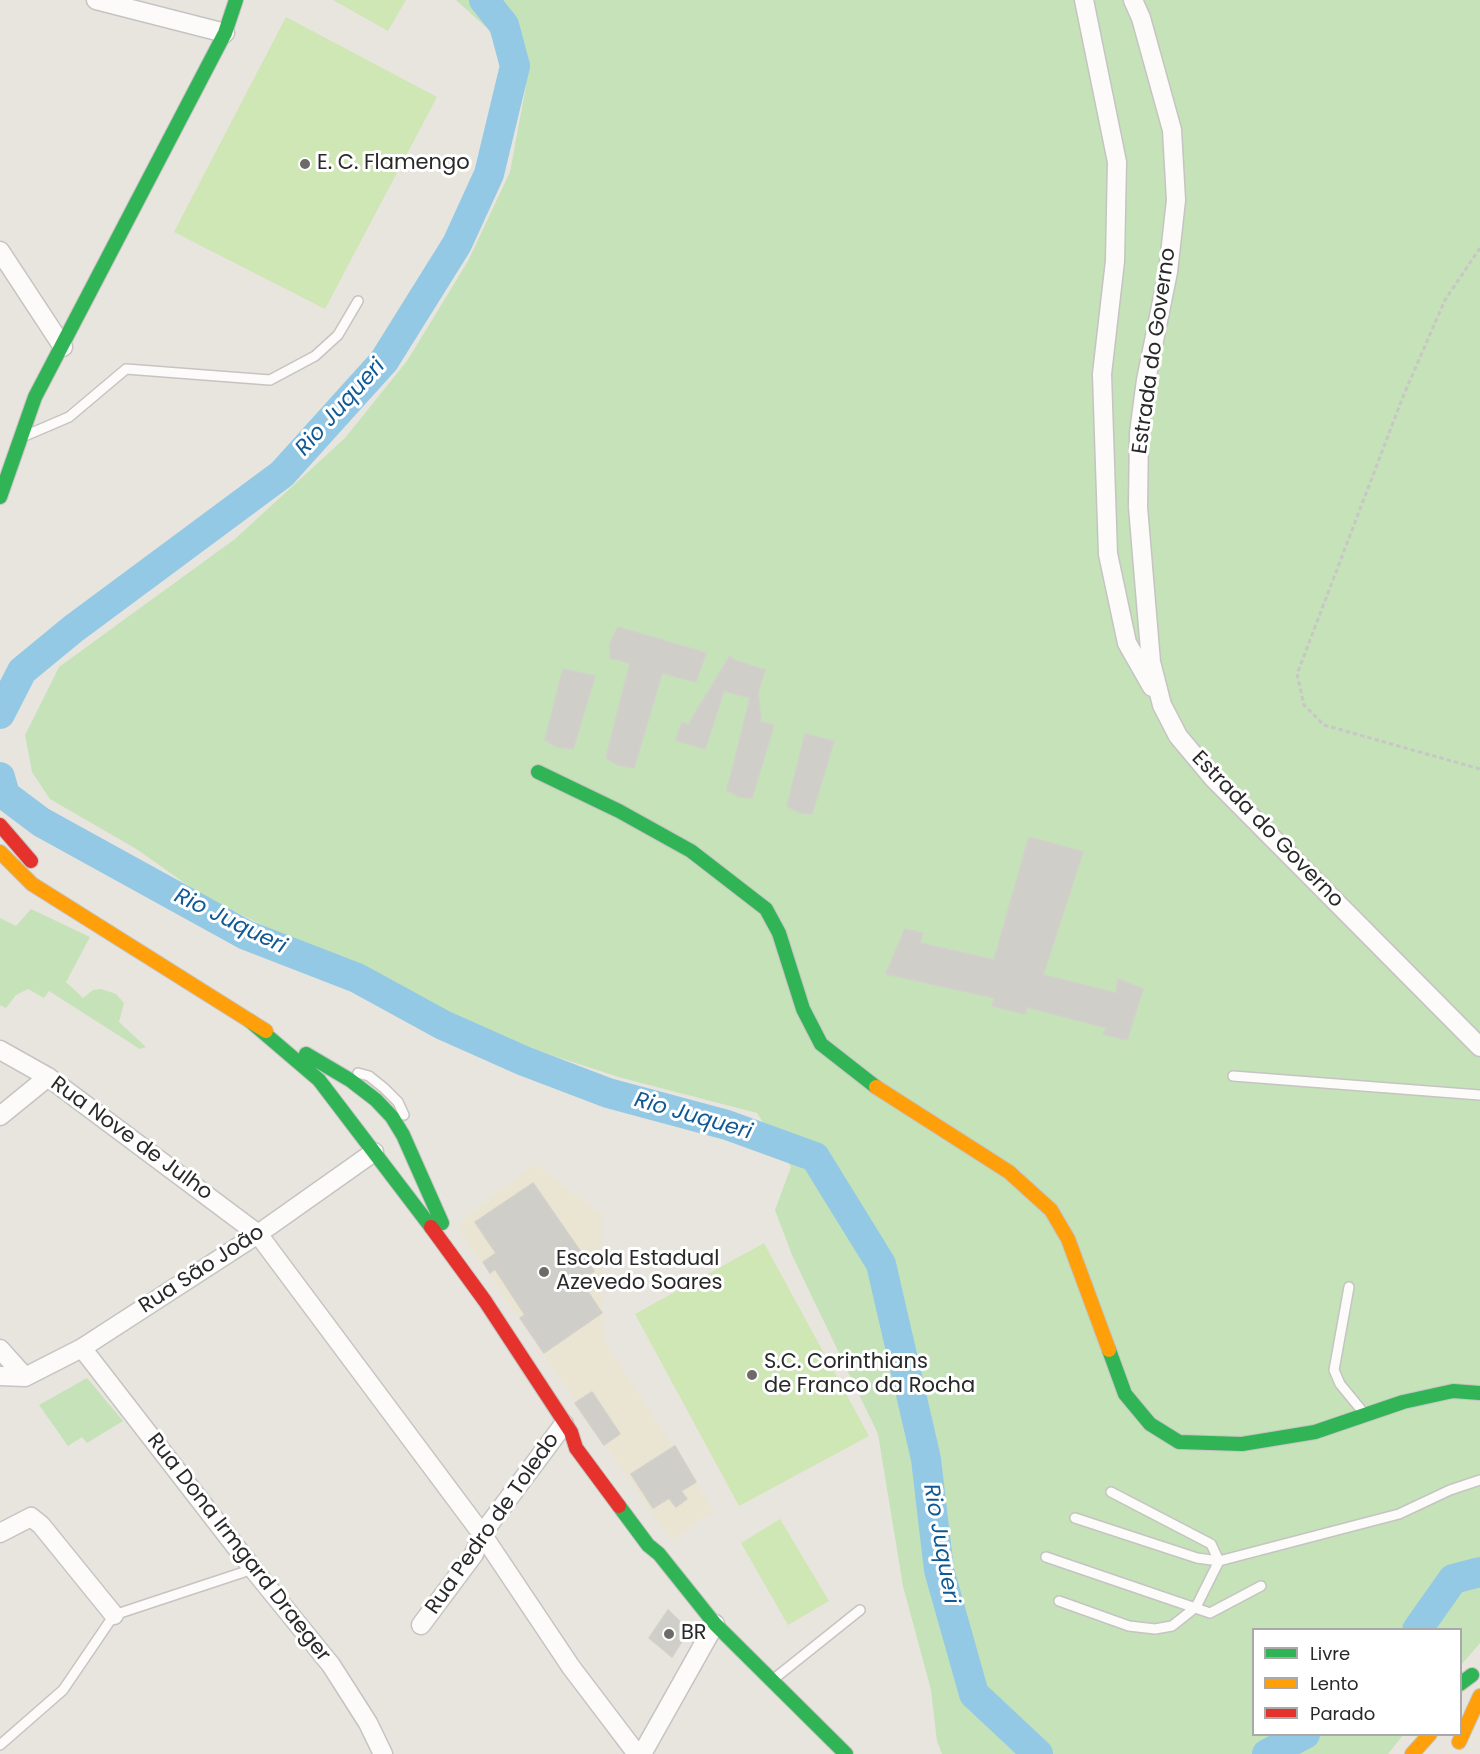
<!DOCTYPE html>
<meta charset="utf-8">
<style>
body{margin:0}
#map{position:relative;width:1480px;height:1754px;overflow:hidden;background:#e8e5de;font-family:Poppins,sans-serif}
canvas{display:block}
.legend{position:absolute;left:1252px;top:1628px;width:210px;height:108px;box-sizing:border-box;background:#fff;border:2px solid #a9a9a9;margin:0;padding:8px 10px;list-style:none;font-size:18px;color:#292929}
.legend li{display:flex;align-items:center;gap:12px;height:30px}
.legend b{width:30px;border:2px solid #a9a9a9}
</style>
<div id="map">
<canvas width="1480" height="1754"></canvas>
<ul class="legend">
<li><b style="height:8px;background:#30b455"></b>Livre</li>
<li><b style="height:8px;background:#ff9f0a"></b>Lento</li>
<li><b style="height:8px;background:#e5322d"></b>Parado</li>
</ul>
</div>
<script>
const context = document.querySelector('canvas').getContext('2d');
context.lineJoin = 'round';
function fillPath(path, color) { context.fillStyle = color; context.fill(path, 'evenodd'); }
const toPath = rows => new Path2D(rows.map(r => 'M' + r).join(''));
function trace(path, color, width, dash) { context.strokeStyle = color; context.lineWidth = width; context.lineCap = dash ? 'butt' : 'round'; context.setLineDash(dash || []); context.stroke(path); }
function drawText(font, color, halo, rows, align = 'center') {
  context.font = font + ' Poppins,sans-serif'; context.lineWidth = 6; context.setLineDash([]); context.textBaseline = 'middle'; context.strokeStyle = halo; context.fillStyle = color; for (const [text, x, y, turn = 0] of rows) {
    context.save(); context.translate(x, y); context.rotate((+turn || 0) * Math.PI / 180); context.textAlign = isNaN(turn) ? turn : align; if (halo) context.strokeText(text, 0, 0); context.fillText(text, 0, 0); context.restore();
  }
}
fillPath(toPath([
 [534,1164,602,1215,603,1338,714,1510,671,1541,459,1230,465,1218]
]), '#eae5d3');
fillPath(toPath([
 [456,0,1480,0,1480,1643,1461,1665,1460,1630,1254,1630,1254,1734,1403,1735,1388,1754,942,1754,937,1741,931,1690,903,1586,878,1434,792,1255,775,1210,791,1167,757,1113,622,1078,498,1038,364,967,282,935,200,894,138,850,50,799,32,772,25,735,59,667,235,539,345,438,407,361,468,261,510,172,526,86,488,29],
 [31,909,90,937,66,982,83,998,93,990,101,989,116,994,124,1003,119,1022,146,1047,140,1049,49,991,44,998,28,989,16,995,6,1008,0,1005,0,918,16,926],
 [87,1378,123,1421,87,1443,82,1437,68,1446,39,1405]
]), '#c5e2b8');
fillPath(toPath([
 [333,0,406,0,388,31],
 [286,17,437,97,325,309,174,232],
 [764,1243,869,1436,739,1506,635,1314],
 [780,1519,829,1601,788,1625,741,1543]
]), '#cfe6b5');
trace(toPath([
 [0,714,22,671,73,629,282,474,384,361,457,244,489,174,515,66,504,25,484,0],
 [0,777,5,795,41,822,246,935,357,978,443,1025,524,1061,608,1093,727,1125,815,1157,881,1264,926,1459,939,1570,974,1694,1038,1754],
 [1417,1630,1453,1579,1480,1572],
 [1267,1754,1305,1734]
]), '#94c9e6', 30);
const building = toPath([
 [618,627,706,653,696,682,662,673,634,768,618,765,606,758,630,663,610,658,610,644,618,627],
 [730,656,734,660,765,670,758,692,761,722,774,725,752,798,739,797,727,790,750,698,724,691,705,749,676,740,682,722,688,725,730,656],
 [563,669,595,676,573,749,557,747,545,740,563,669],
 [805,734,834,741,812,814,800,813,787,806,805,734],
 [1029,837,1083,852,1043,975,1116,993,1118,979,1143,989,1127,1040,1103,1034,1107,1028,1027,1007,1025,1014,992,1006,995,998,886,974,905,929,923,933,920,943,994,960,1029,837],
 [533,1183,594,1271,580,1280,602,1313,544,1353,520,1318,525,1315,495,1269,490,1273,483,1262,496,1253,475,1222,533,1183],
 [592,1392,620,1434,604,1445,575,1403,592,1392],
 [675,1446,696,1482,681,1491,687,1499,676,1507,669,1498,653,1508,631,1474,675,1446],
 [668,1610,689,1630,672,1657,649,1638,668,1610]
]);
fillPath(building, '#d0cec9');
trace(building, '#d2d0cb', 1.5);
const lane = toPath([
 [27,435,69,417,126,369,270,380,315,356,338,335,358,301],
 [358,1073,369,1076,384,1088,398,1102,404,1115],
 [1233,1076,1480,1095],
 [1349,1287,1334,1370,1340,1384,1363,1412],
 [1075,1518,1197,1558,1219,1561,1399,1514,1450,1490,1480,1480],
 [1046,1557,1210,1613,1261,1586],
 [1059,1601,1129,1626,1155,1629,1172,1626,1196,1607,1219,1561,1211,1544,1111,1492],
 [775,1678,860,1610],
 [0,1745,63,1690,114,1615,253,1569]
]);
const street = toPath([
 [96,0,225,33],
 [1084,0,1117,162,1115,261,1102,374,1108,554,1127,643,1152,687],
 [1133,0,1141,18,1172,130,1176,200,1168,272,1146,380,1139,433,1138,507,1151,662,1162,705,1178,736,1214,779,1480,1047],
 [0,251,63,347],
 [0,1050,48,1077,258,1234,482,1534,571,1667,637,1754],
 [0,1116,48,1077],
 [82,1348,253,1569,331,1665,368,1723,383,1754],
 [0,1349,25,1377],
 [0,1376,25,1377,82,1348,258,1234,374,1152],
 [0,1533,31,1517,41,1525,114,1615],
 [421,1625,474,1554,482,1534,564,1424],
 [642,1754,715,1624]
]);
const fast = toPath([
 [0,497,35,397,225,33,236,0],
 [538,772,619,811,691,851,766,909,779,933,803,1009,821,1044,876,1087],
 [250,1021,319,1080,431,1227],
 [306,1054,350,1080,376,1100,392,1117,403,1135,442,1223],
 [1109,1350,1125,1394,1150,1424,1179,1442,1242,1444,1315,1432,1403,1402,1453,1391,1480,1393],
 [619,1506,648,1545,659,1554,715,1624,846,1754],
 [1460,1684,1472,1675]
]);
const slow = toPath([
 [0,852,32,884,266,1031],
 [876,1087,1009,1172,1051,1210,1068,1239,1109,1350],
 [1459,1742,1480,1696],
 [1412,1754,1430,1734]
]);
const jam = toPath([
 [0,825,31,861],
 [431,1227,485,1301,571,1432,576,1448,619,1506]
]);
trace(lane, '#c5c4c3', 12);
trace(street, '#c5c4c3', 21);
trace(fast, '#c5c4c3', 16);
trace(slow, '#c5c4c3', 16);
trace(jam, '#c5c4c3', 16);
trace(toPath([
 [1480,248,1445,300,1404,394,1297,674,1304,705,1324,725,1480,769]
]), '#c8c7c6', 3, [4.5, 3]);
trace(lane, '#fcfbfa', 9);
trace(street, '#fcfbfa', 18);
trace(fast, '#30b455', 14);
trace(slow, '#ff9f0a', 14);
trace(jam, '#e5322d', 14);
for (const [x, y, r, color] of [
 [305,164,6,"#6c6b68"],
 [544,1272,6,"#6c6b68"],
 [752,1375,6,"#6c6b68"],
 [669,1634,6,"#6c6b68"]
]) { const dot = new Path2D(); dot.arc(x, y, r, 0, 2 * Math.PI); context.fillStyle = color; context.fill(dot); trace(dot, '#fff', 2); }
drawText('21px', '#292929', '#fff', [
 ["E. C. Flamengo",317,164],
 ["Escola Estadual",556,1260],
 ["Azevedo Soares",556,1284],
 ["S.C. Corinthians",764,1363],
 ["de Franco da Rocha",764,1387],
 ["BR",681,1634]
], 'left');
drawText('21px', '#292929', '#fff', [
 ["Estrada do Governo",1155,351,-82],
 ["Estrada do Governo",1267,830,46],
 ["Rua Nove de Julho",131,1139,36],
 ["Rua São João",202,1270,-33],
 ["Rua Pedro de Toledo",493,1524,-55],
 ["Rua Dona Irmgard Draeger",238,1548,52]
]);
drawText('italic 22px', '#115994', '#fff', [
 ["Rio Juqueri",341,408,-48],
 ["Rio Juqueri",230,922,26],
 ["Rio Juqueri",693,1117,16],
 ["Rio Juqueri",940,1544,80]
]);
</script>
